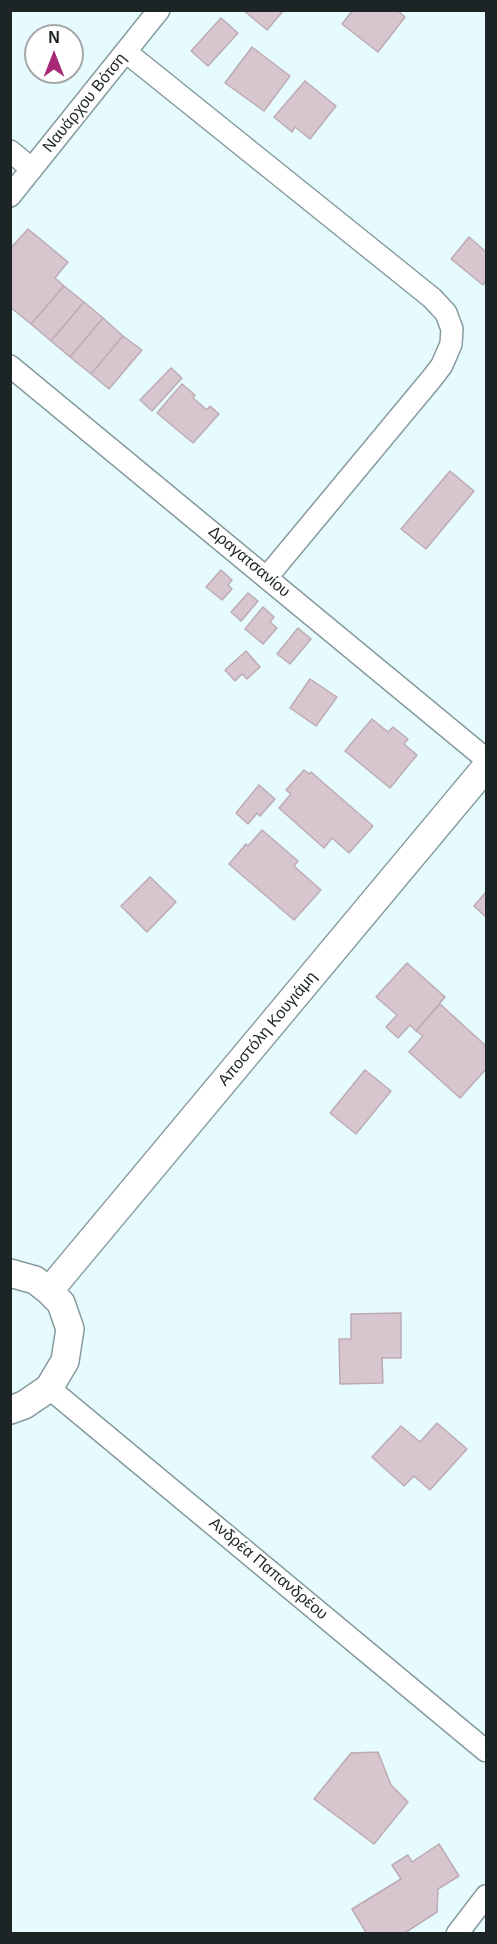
<!DOCTYPE html>
<meta charset="utf-8">
<style>
body{margin:0}
#map{position:relative;width:497px;height:1944px;overflow:hidden;background:#e6fbfe;font-family:Arial,sans-serif}
canvas{display:block}
.frame{position:absolute;inset:0;border:12px solid #1c2425;pointer-events:none}
.north{position:absolute;left:24px;top:24px;width:60px;height:60px;box-sizing:border-box;background:#fff;border:2px solid #a4a7a8;border-radius:50%;rotate:0deg;font-size:16px;font-weight:700;line-height:24px;text-align:center;color:#1c2425}
.north::after{content:'';display:block;margin:auto;width:21px;height:27px;background:#a92978;clip-path:polygon(50% 0,100% 100%,50% 72%,0 100%)}
</style>
<div id="map">
<canvas width="497" height="1944"></canvas>
<div class="frame"></div>
<div class="north">N</div>
</div>
<script>
const context = document.querySelector('canvas').getContext('2d');
context.lineJoin = 'round';
function fillPath(path, color) { context.fillStyle = color; context.fill(path, 'evenodd'); }
const toPath = rows => new Path2D(rows.map(r => 'M' + r).join(''));
function trace(path, color, width, dash) { context.strokeStyle = color; context.lineWidth = width; context.lineCap = dash ? 'butt' : 'round'; context.setLineDash(dash || []); context.stroke(path); }
function drawText(font, color, halo, rows, align = 'center') {
  context.font = font + ' Arial,sans-serif'; context.lineWidth = 4.5; context.setLineDash([]); context.textBaseline = 'middle'; context.strokeStyle = halo; context.fillStyle = color; for (const [text, x, y, turn = 0] of rows) {
    context.save(); context.translate(x, y); context.rotate((+turn || 0) * Math.PI / 180); context.textAlign = isNaN(turn) ? turn : align; if (halo) context.strokeText(text, 0, 0); context.fillText(text, 0, 0); context.restore();
  }
}
const building = toPath([
 [243,10,284,10,267,30,243,10],
 [353,10,397,10,405,17,378,52,342,24,353,10],
 [221,18,238,33,208,66,191,51,221,18],
 [252,47,290,76,264,111,225,83,252,47],
 [305,81,336,106,310,139,295,127,292,132,274,117,305,81],
 [28,229,68,262,55,278,64,286,31,324,10,307,10,255,12,253,10,249,28,229],
 [469,237,486,252,486,280,483,285,451,259,469,237],
 [64,286,84,302,51,341,31,324,64,286],
 [84,302,103,318,70,357,51,341,84,302],
 [103,318,123,336,91,374,70,357,103,318],
 [123,336,142,350,109,389,91,374,123,336],
 [171,368,182,378,152,411,140,400,171,368],
 [182,384,195,395,193,398,207,410,210,406,219,414,193,443,157,413,182,384],
 [450,471,474,491,426,549,401,529,450,471],
 [221,570,232,580,228,585,232,589,222,600,206,587,221,570],
 [248,593,258,601,241,621,231,612,248,593],
 [263,607,274,617,270,622,277,628,263,644,245,629,263,607],
 [298,628,311,639,290,664,277,654,298,628],
 [246,651,260,667,247,679,242,674,235,681,225,670,246,651],
 [310,679,337,697,316,726,290,708,310,679],
 [372,719,388,732,393,727,408,739,404,744,417,755,390,788,345,751,372,719],
 [304,770,309,774,311,772,373,826,349,853,332,838,324,848,279,808,291,794,286,790,304,770],
 [259,785,275,799,260,816,257,813,248,824,236,813,259,785],
 [262,830,298,861,294,866,321,890,294,920,229,864,246,844,248,846,262,830],
 [150,877,176,902,147,932,121,906,150,877],
 [486,892,486,917,474,906,486,892],
 [407,963,445,997,416,1031,410,1025,398,1038,386,1027,397,1015,376,997,407,963],
 [440,1004,486,1046,486,1069,460,1098,409,1052,423,1036,416,1031,440,1004],
 [365,1070,391,1091,356,1134,330,1113,365,1070],
 [401,1313,401,1358,382,1358,383,1383,340,1384,339,1339,351,1339,351,1314,401,1313],
 [437,1423,467,1449,430,1490,414,1476,404,1486,372,1457,401,1426,420,1442,437,1423],
 [378,1752,391,1785,408,1802,374,1844,314,1799,351,1753,378,1752],
 [439,1844,459,1876,438,1889,437,1912,403,1934,367,1934,352,1909,401,1879,392,1865,408,1855,412,1862,439,1844]
]);
fillPath(building, '#d8c6ce');
trace(building, '#bdabb4', 1.5);
const minor = toPath([
 [126,52,432,298,446,313,452,329,451,344,442,365,433,377,267,577],
 [10,151,32,169],
 [10,196,159,10],
 [10,366,486,759],
 [49,1388,486,1751],
 [457,1934,486,1896]
]);
const tertiary = toPath([
 [10,1273,35,1280,49,1291,61,1303,70,1329,65,1361,49,1388,24,1405,10,1410],
 [49,1291,486,767]
]);
trace(minor, '#879b9e', 24);
trace(tertiary, '#879b9e', 30);
trace(minor, '#fff', 21);
trace(tertiary, '#fff', 27);
drawText('16px', '#1c2425', '#fff', [
 ["Ναυάρχου Βότση",85,103,-51],
 ["Δραγατσανίου",249,562,40],
 ["Αποστόλη Κουγιάμη",268,1029,-50],
 ["Ανδρέα Παπανδρέου",268,1569,40]
]);
</script>
